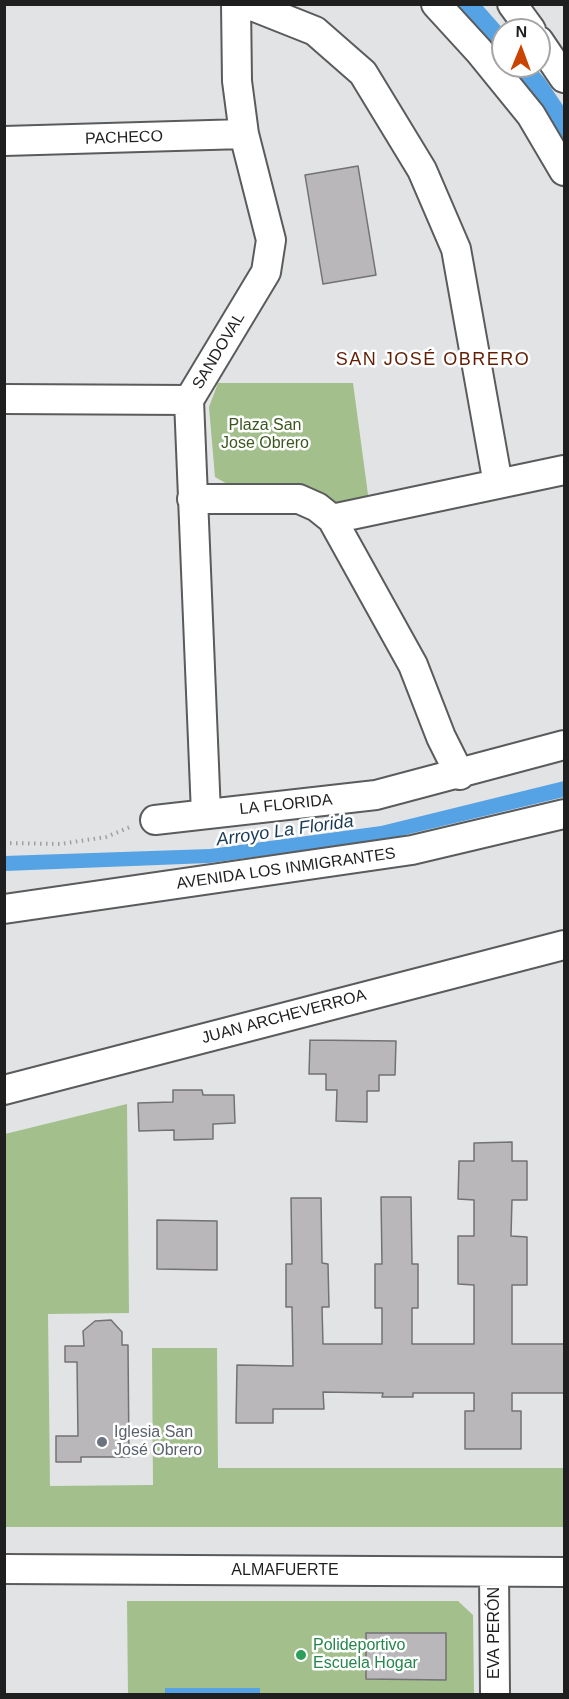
<!DOCTYPE html>
<meta charset="utf-8">
<style>
body{margin:0}
#map{position:relative;width:569px;height:1699px;overflow:hidden;background:#e2e3e5;font-family:Arial,sans-serif}
canvas{display:block}
.frame{position:absolute;inset:0;border:6px solid #1f1f20;pointer-events:none}
.north{position:absolute;left:491px;top:18px;width:60px;height:60px;box-sizing:border-box;background:#fff;border:2px solid #a5a5a6;border-radius:50%;rotate:1deg;font-size:16px;font-weight:700;line-height:24px;text-align:center;color:#1f1f20}
.north::after{content:'';display:block;margin:auto;width:21px;height:27px;background:#c94400;clip-path:polygon(50% 0,100% 100%,50% 72%,0 100%)}
</style>
<div id="map">
<canvas width="569" height="1699"></canvas>
<div class="frame"></div>
<div class="north">N</div>
</div>
<script>
const context = document.querySelector('canvas').getContext('2d');
context.lineJoin = 'round';
function fillPath(path, color) { context.fillStyle = color; context.fill(path, 'evenodd'); }
const toPath = rows => new Path2D(rows.map(r => 'M' + r).join(''));
function trace(path, color, width, dash) { context.strokeStyle = color; context.lineWidth = width; context.lineCap = dash ? 'butt' : 'round'; context.setLineDash(dash || []); context.stroke(path); }
function drawText(font, color, halo, rows, align = 'center') {
  context.font = font + ' Arial,sans-serif'; context.lineWidth = 5; context.setLineDash([]); context.textBaseline = 'middle'; context.strokeStyle = halo; context.fillStyle = color; for (const [text, x, y, turn = 0] of rows) {
    context.save(); context.translate(x, y); context.rotate((+turn || 0) * Math.PI / 180); context.textAlign = isNaN(turn) ? turn : align; if (halo) context.strokeText(text, 0, 0); context.fillText(text, 0, 0); context.restore();
  }
}
fillPath(toPath([
 [218,383,353,383,369,502,333,507,236,489,215,477,209,407],
 [127,1104,129,1313,48,1314,50,1486,153,1485,152,1348,217,1348,218,1468,564,1468,564,1527,5,1527,5,1134],
 [127,1601,458,1601,473,1615,474,1694,128,1694]
]), '#a2bf8c');
fillPath(toPath([
 [450,5,482,5,504,30,503,64],
 [504,66,534,66,545,79,564,107,564,148],
 [564,781,564,797,384,840,209,863,5,871,4,856,210,849,381,826],
 [165,1688,260,1688,260,1694,165,1694]
]), '#55a3e4');
const building = toPath([
 [358,166,376,275,323,284,305,175,358,166],
 [310,1040,396,1041,395,1075,379,1075,379,1091,367,1091,367,1122,336,1121,337,1090,326,1090,326,1074,309,1074,310,1040],
 [173,1090,202,1090,203,1095,234,1095,235,1123,213,1124,213,1139,174,1140,174,1130,139,1131,138,1103,173,1102,173,1090],
 [512,1142,512,1161,527,1161,527,1200,512,1200,511,1236,527,1237,527,1285,512,1285,512,1344,564,1344,564,1393,512,1393,512,1411,521,1411,521,1449,465,1449,465,1411,474,1411,474,1393,413,1393,413,1397,382,1397,383,1393,323,1392,324,1409,273,1409,273,1423,236,1423,237,1365,293,1366,292,1307,286,1307,286,1264,292,1264,291,1198,321,1198,322,1263,328,1264,329,1307,322,1307,323,1344,382,1344,382,1308,375,1308,375,1264,382,1264,381,1197,411,1197,412,1264,418,1264,418,1308,412,1308,412,1344,474,1344,474,1285,458,1284,458,1236,474,1236,474,1200,458,1199,459,1161,474,1161,474,1143,512,1142],
 [157,1220,217,1221,217,1270,157,1269,157,1220],
 [111,1320,122,1332,122,1345,128,1345,129,1457,81,1457,81,1462,56,1462,56,1436,78,1436,77,1362,65,1362,65,1346,84,1346,83,1331,95,1321,111,1320],
 [366,1633,446,1633,446,1680,366,1679,366,1633]
]);
fillPath(building, '#b9b7b9');
trace(building, '#737273', 1.5);
const minor = toPath([
 [247,4,315,31,363,73,422,170,456,249,498,484],
 [436,4,479,51,531,115,564,171],
 [512,4,531,30],
 [539,41,564,78],
 [4,141,244,134],
 [4,399,189,400],
 [192,499,299,499,317,507,332,519,564,470],
 [332,519,413,665,441,737,460,775],
 [206,814,189,400,266,272,271,240,244,134,237,81,236,4],
 [155,820,376,795,564,745],
 [4,909,412,850,564,814],
 [4,1090,564,945],
 [4,1569,564,1572],
 [494,1572,495,1694]
]);
trace(minor, '#5a5b5c', 32);
trace(toPath([
 [4,843,60,844,106,837,130,827]
]), '#a0a0a2', 4, [1.5, 4.5]);
trace(minor, '#fff', 28);
for (const [x, y, r, color] of [
 [102,1442,6,"#6b7280"],
 [301,1655,6,"#2e9e5b"]
]) { const dot = new Path2D(); dot.arc(x, y, r, 0, 2 * Math.PI); context.fillStyle = color; context.fill(dot); trace(dot, '#fff', 2); }
drawText('16px', '#1f1f20', '#fff', [
 ["PACHECO",124,138,-2],
 ["SANDOVAL",219,351,-59],
 ["LA FLORIDA",286,805,-6],
 ["AVENIDA LOS INMIGRANTES",286,869,-8],
 ["JUAN ARCHEVERROA",284,1017,-15],
 ["ALMAFUERTE",285,1571],
 ["EVA PERÓN",495,1633,-90]
]);
drawText('16px', '#3a571e', '#fff', [
 ["Plaza San",265,426],
 ["Jose Obrero",265,444]
]);
drawText('16px', '#5b616d', '#fff', [
 ["Iglesia San",114,1433],
 ["José Obrero",114,1451]
], 'left');
drawText('16px', '#27864d', '#fff', [
 ["Polideportivo",313,1646],
 ["Escuela Hogar",313,1664]
], 'left');
context.letterSpacing = '1.5px';
drawText('18px', '#601f05', '#fff', [
 ["SAN JOSÉ OBRERO",433,360]
]);
context.letterSpacing = '0px';
drawText('italic 18px', '#1a3b56', '#fff', [
 ["Arroyo La Florida",285,831,-8]
]);
</script>
